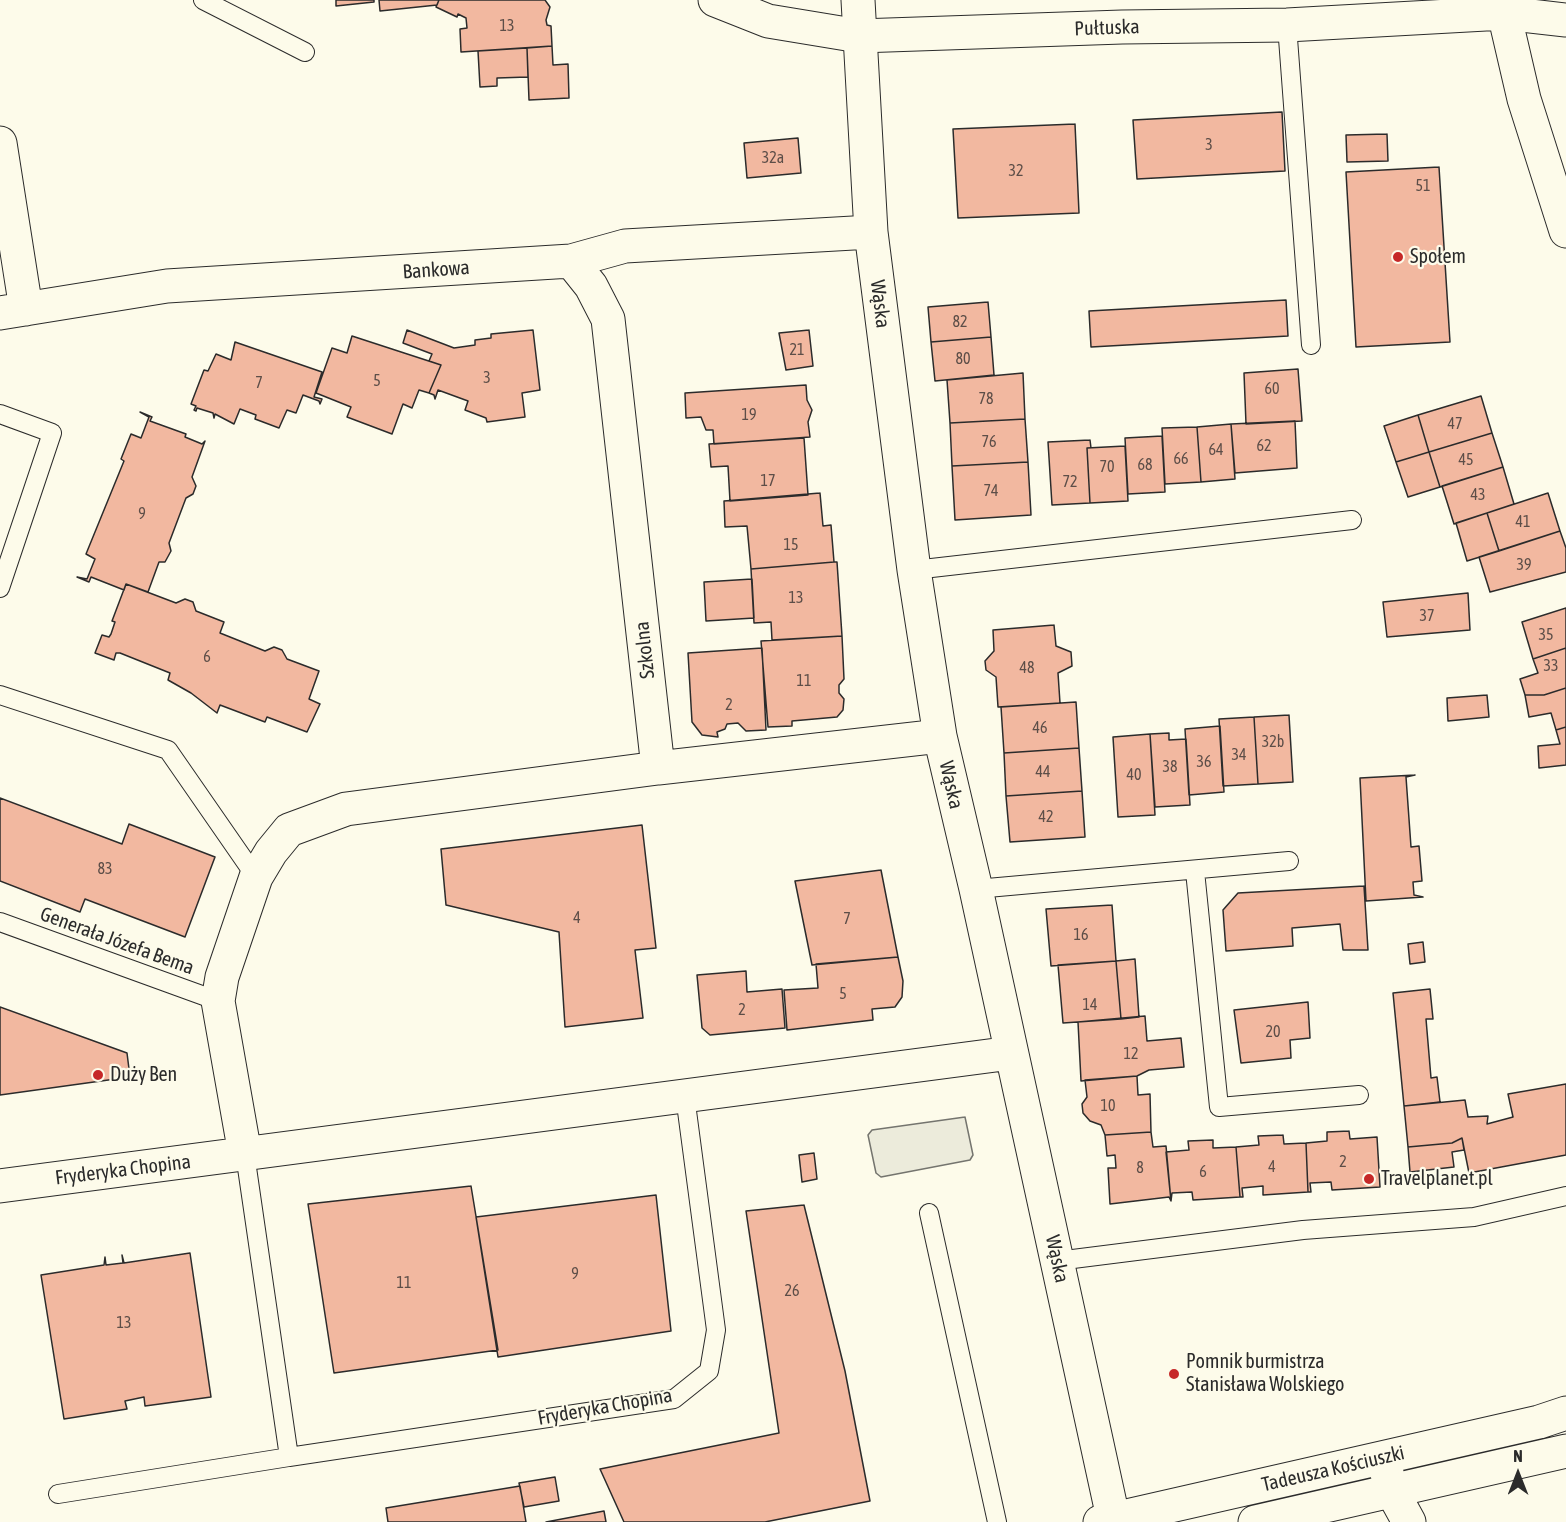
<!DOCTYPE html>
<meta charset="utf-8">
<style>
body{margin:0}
#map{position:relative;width:1566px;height:1522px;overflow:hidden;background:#fdfbea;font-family:"Asap Condensed",sans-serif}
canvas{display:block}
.north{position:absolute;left:1488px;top:1444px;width:60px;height:60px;-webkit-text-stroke:4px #fdfbea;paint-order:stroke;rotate:0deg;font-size:16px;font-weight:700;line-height:24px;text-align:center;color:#2b2b2b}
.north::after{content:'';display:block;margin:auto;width:21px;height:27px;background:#2b2b2b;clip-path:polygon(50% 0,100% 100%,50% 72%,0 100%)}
</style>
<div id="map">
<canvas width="1566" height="1522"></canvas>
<div class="north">N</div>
</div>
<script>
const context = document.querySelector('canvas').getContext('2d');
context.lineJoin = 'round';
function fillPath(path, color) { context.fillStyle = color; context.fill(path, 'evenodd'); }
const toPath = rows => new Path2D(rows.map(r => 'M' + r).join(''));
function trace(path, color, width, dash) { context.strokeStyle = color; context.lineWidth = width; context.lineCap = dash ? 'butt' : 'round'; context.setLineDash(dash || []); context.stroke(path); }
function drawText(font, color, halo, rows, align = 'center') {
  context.font = font + ' "Asap Condensed",sans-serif'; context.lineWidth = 4.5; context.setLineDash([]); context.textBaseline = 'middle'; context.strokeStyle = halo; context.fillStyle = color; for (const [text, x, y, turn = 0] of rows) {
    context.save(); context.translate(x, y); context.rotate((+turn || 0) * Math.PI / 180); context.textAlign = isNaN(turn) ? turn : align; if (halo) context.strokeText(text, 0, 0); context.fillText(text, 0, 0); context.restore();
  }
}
const green = toPath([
 [965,1117,973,1155,970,1160,881,1177,876,1173,868,1135,872,1130,965,1117]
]);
fillPath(green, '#ecebdb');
trace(green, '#74746e', 1.5);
const building = toPath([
 [336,0,374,0,374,2,336,6,336,0],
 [379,0,439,0,437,5,380,11,379,0],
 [439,0,545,0,550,7,546,20,547,25,551,26,552,46,461,52,460,29,467,28,466,18,458,14,457,17,436,7,439,0],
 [552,46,553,65,568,64,569,98,529,100,527,48,552,46],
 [527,48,528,77,497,78,497,86,480,87,478,51,527,48],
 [1282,112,1285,171,1137,179,1133,120,1282,112],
 [1075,124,1079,213,958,218,953,129,1075,124],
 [1387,134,1388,161,1347,162,1346,135,1387,134],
 [798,138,801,173,747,178,744,143,798,138],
 [1439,167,1450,342,1356,347,1346,172,1439,167],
 [1286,300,1288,336,1091,347,1089,311,1286,300],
 [988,302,991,337,931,342,928,307,988,302],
 [407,330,454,348,475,345,475,340,491,338,491,334,533,330,540,390,522,393,525,417,487,422,486,418,465,410,468,401,438,390,435,399,434,395,429,393,441,365,429,361,432,354,403,343,407,330],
 [809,330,813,366,786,370,779,333,809,330],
 [352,336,441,365,429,393,419,390,412,408,403,404,392,434,347,417,351,407,316,393,332,348,347,353,352,336],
 [991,337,994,375,935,381,931,342,991,337],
 [235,342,322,372,314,397,322,399,320,404,319,401,303,395,296,413,287,410,279,428,255,419,256,415,240,409,234,424,215,414,214,418,213,413,197,408,196,411,194,410,196,406,191,404,204,370,208,371,216,354,231,360,235,342],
 [1298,369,1302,421,1246,424,1244,373,1298,369],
 [1023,373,1025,419,950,423,947,380,1023,373],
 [806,385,807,400,812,410,808,422,810,437,714,444,713,430,706,430,701,417,686,418,685,393,806,385],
 [1481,396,1492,433,1429,452,1418,415,1481,396],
 [140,412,152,417,150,421,186,434,185,437,202,444,205,441,192,477,196,486,193,494,186,498,169,543,171,551,165,562,159,562,148,592,126,584,124,590,91,577,89,582,77,577,87,579,95,559,86,554,124,461,121,459,131,434,141,438,149,417,140,412],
 [1418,415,1429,452,1396,462,1384,426,1418,415],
 [1025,419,1028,462,952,466,950,423,1025,419],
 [1295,421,1297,468,1235,473,1231,424,1295,421],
 [1231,424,1235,479,1201,482,1197,427,1231,424],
 [1197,427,1201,482,1165,484,1162,428,1197,427],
 [1492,433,1503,467,1440,487,1429,452,1492,433],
 [1162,436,1165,492,1128,494,1125,438,1162,436],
 [804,438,808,495,730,501,728,466,711,467,709,444,804,438],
 [1090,440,1091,448,1087,448,1090,503,1052,505,1048,442,1090,440],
 [1125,446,1128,501,1090,503,1087,448,1125,446],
 [1429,452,1440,487,1408,497,1396,462,1429,452],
 [1028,462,1031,515,955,520,952,466,1028,462],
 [1503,467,1514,504,1454,524,1442,486,1503,467],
 [820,493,823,526,831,525,834,562,751,569,747,526,725,527,724,501,820,493],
 [1548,493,1560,531,1499,551,1487,513,1548,493],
 [1487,513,1499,551,1467,561,1456,523,1487,513],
 [1560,531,1566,548,1566,572,1490,592,1479,557,1560,531],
 [834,562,837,562,842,636,772,640,771,622,754,623,751,569,834,562],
 [752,579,754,618,706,621,704,582,752,579],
 [126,584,176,603,185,599,193,602,196,611,224,622,220,633,265,651,274,647,282,650,287,659,319,671,309,699,320,704,307,732,267,717,265,722,220,705,217,713,191,693,168,680,170,673,120,653,116,653,114,660,95,653,102,635,109,637,111,634,115,622,112,621,126,584],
 [1468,593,1470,630,1387,637,1383,602,1468,593],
 [1566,608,1566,648,1533,659,1522,622,1566,608],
 [1054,625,1056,646,1071,652,1072,666,1058,673,1060,703,998,707,996,677,986,670,985,661,994,651,993,630,1054,625],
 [842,636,844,679,839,685,839,693,844,699,843,710,837,717,792,721,792,726,768,727,761,641,842,636],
 [762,648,766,730,746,731,738,723,727,724,725,729,717,732,718,737,702,735,692,722,688,653,762,648],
 [1566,648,1566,688,1544,695,1525,695,1520,679,1538,673,1533,659,1566,648],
 [1566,688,1566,727,1556,730,1551,713,1529,717,1525,695,1544,695,1566,688],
 [1487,695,1489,717,1448,721,1447,698,1487,695],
 [1076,702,1079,748,1004,753,1001,707,1076,702],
 [1289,715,1293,782,1258,784,1254,717,1289,715],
 [1254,717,1258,784,1223,786,1219,719,1254,717],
 [1220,726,1224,792,1189,795,1185,729,1220,726],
 [1566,727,1566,765,1539,768,1538,746,1560,744,1556,730,1566,727],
 [1169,733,1169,740,1186,739,1190,805,1155,807,1150,734,1169,733],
 [1150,734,1155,815,1118,817,1113,737,1150,734],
 [1079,748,1082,791,1006,796,1004,753,1079,748],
 [1415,775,1406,777,1411,847,1419,846,1422,881,1413,882,1414,895,1423,897,1366,901,1360,778,1415,775],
 [1082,791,1085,837,1010,842,1006,796,1082,791],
 [0,798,122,844,129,824,215,857,185,937,85,899,80,912,0,881,0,798],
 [642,825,656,948,635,950,643,1018,565,1027,559,932,446,905,441,849,642,825],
 [881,870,898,957,812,965,795,881,881,870],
 [1364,886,1368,950,1343,950,1340,924,1292,928,1293,946,1226,951,1223,910,1238,893,1364,886],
 [1112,905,1116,961,1051,966,1046,909,1112,905],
 [1423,942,1425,962,1410,964,1408,944,1423,942],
 [898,957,903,981,902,997,895,1007,872,1009,873,1020,787,1030,784,990,818,988,816,964,898,957],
 [1135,959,1139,1017,1121,1019,1116,961,1135,959],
 [1116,961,1121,1019,1063,1023,1058,965,1116,961],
 [746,971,747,992,782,989,785,1028,710,1035,702,1028,697,975,746,971],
 [1430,989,1433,1019,1426,1019,1431,1078,1437,1077,1440,1102,1404,1106,1393,993,1430,989],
 [1308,1002,1310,1038,1290,1040,1291,1058,1241,1063,1234,1010,1308,1002],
 [0,1007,127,1053,130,1077,0,1095,0,1007],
 [1145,1016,1147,1041,1181,1038,1184,1067,1149,1070,1137,1076,1081,1081,1078,1022,1145,1016],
 [1137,1076,1138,1095,1150,1094,1151,1132,1105,1135,1101,1125,1090,1121,1083,1113,1082,1104,1087,1097,1085,1080,1137,1076],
 [1566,1084,1566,1155,1469,1173,1462,1138,1452,1143,1408,1147,1404,1106,1465,1100,1468,1117,1488,1116,1487,1124,1513,1117,1508,1094,1566,1084],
 [1349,1131,1350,1139,1377,1137,1380,1187,1332,1190,1331,1182,1310,1183,1311,1192,1308,1192,1306,1143,1327,1141,1327,1132,1349,1131],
 [1151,1132,1153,1147,1166,1146,1171,1201,1169,1197,1110,1204,1108,1168,1116,1168,1115,1155,1107,1156,1105,1135,1151,1132],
 [1283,1135,1284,1144,1306,1143,1308,1192,1263,1195,1263,1186,1242,1188,1243,1197,1240,1197,1236,1147,1259,1145,1258,1136,1283,1135],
 [1462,1138,1464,1150,1452,1152,1454,1167,1410,1172,1408,1147,1452,1143,1462,1138],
 [1213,1140,1213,1148,1236,1147,1240,1197,1193,1200,1192,1192,1172,1193,1171,1201,1166,1152,1189,1150,1188,1141,1213,1140],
 [814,1153,817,1179,802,1182,799,1155,814,1153],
 [471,1186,498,1350,334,1373,308,1204,471,1186],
 [656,1195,671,1331,498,1357,476,1217,656,1195],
 [804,1205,845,1371,870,1501,765,1522,624,1522,600,1469,779,1433,746,1211,804,1205],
 [190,1253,211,1397,145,1406,144,1397,125,1401,127,1409,64,1419,41,1275,104,1265,105,1257,106,1265,123,1263,122,1255,124,1263,190,1253],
 [555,1477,559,1501,524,1507,519,1483,555,1477],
 [520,1486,526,1522,388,1522,386,1508,520,1486],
 [604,1511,606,1522,546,1522,604,1511]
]);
fillPath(building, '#f2b8a0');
trace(building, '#2b2b2b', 1.5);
const service = toPath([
 [203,0,305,52],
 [1287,25,1311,345],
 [0,414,52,433,0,588],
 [914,570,1352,520],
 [0,695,168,750,256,877],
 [1195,871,1219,1107,1359,1095],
 [976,889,1289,861],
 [0,922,218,1001],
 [245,1154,289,1457,674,1399,709,1371,716,1330,685,1096],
 [929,1213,997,1522],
 [1057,1261,1303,1230,1474,1217,1566,1196],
 [58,1494,289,1457]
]);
const minor = toPath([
 [858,0,871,232,914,570,940,736,976,889,1114,1522],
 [1504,13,1566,20],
 [0,143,26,309],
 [571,261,591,286,608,319,658,768,940,736],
 [0,313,167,286,571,261,625,246,871,232],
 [245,1154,218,1001,222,977,256,877,271,852,289,830,346,809,658,768],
 [0,1186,1011,1053],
 [1384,1463,1392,1491,1409,1522]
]);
const tertiary = toPath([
 [715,0,768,21,859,36,1122,27,1287,25,1504,13],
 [1501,0,1524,99,1566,231]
]);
const primary = toPath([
 [1100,1522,1539,1422,1566,1413],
 [1255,1522,1566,1451]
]);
trace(service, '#2b2b2b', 20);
trace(minor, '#2b2b2b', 35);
trace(tertiary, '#2b2b2b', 35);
trace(primary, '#2b2b2b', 35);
trace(service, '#fdfbea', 18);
trace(minor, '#fdfbea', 33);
trace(tertiary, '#fdfbea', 33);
trace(primary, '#fdfbea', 33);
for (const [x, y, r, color] of [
 [1398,257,6,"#c62828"],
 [98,1075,6,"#c62828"],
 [1369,1179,6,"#c62828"],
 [1174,1374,6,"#c62828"]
]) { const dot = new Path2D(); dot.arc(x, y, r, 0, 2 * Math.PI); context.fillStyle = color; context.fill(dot); trace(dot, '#fdfbea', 2); }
drawText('16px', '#5d4e48', null, [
 ["13",507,26],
 ["3",1209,145],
 ["32a",773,158],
 ["32",1016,171],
 ["51",1423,186],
 ["82",960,322],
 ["21",797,350],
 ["80",963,359],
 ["3",487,378],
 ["5",377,381],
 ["7",259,383],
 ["60",1272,389],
 ["78",986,399],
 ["19",749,415],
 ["47",1455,424],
 ["76",989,442],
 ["62",1264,446],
 ["64",1216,450],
 ["66",1181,459],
 ["45",1466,460],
 ["68",1145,465],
 ["70",1107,467],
 ["17",768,481],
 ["72",1070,482],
 ["74",991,491],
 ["43",1478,495],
 ["9",142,514],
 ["41",1523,522],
 ["15",791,545],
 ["39",1524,565],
 ["13",796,598],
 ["37",1427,616],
 ["35",1546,635],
 ["6",207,657],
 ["33",1551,666],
 ["48",1027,668],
 ["11",804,681],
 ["2",729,705],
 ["46",1040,728],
 ["32b",1273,742],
 ["34",1239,755],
 ["36",1204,762],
 ["38",1170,767],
 ["44",1043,772],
 ["40",1134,775],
 ["42",1046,817],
 ["83",105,869],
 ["4",577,918],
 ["7",847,919],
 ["16",1081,935],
 ["5",843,994],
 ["14",1090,1005],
 ["2",742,1010],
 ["20",1273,1032],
 ["12",1131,1054],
 ["10",1108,1106],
 ["2",1343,1162],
 ["4",1272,1167],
 ["8",1140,1168],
 ["6",1203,1172],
 ["9",575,1274],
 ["11",404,1283],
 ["26",792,1291],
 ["13",124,1323]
]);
drawText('20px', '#2b2b2b', '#fdfbea', [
 ["Pułtuska",1107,28,-2],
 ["Bankowa",436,270,-4],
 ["Wąska",880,304,83],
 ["Szkolna",645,650,-96],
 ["Wąska",951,785,77],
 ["Generała Józefa Bema",117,941,20],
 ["Fryderyka Chopina",123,1170,-7],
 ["Wąska",1057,1259,78],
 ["Fryderyka Chopina",605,1407,-10],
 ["Tadeusza Kościuszki",1333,1469,-13]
]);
drawText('20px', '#2b2b2b', '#fdfbea', [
 ["Społem",1410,257],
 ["Duży Ben",110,1075],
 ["Travelplanet.pl",1381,1179],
 ["Pomnik burmistrza",1186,1362],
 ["Stanisława Wolskiego",1186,1385]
], 'left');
</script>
